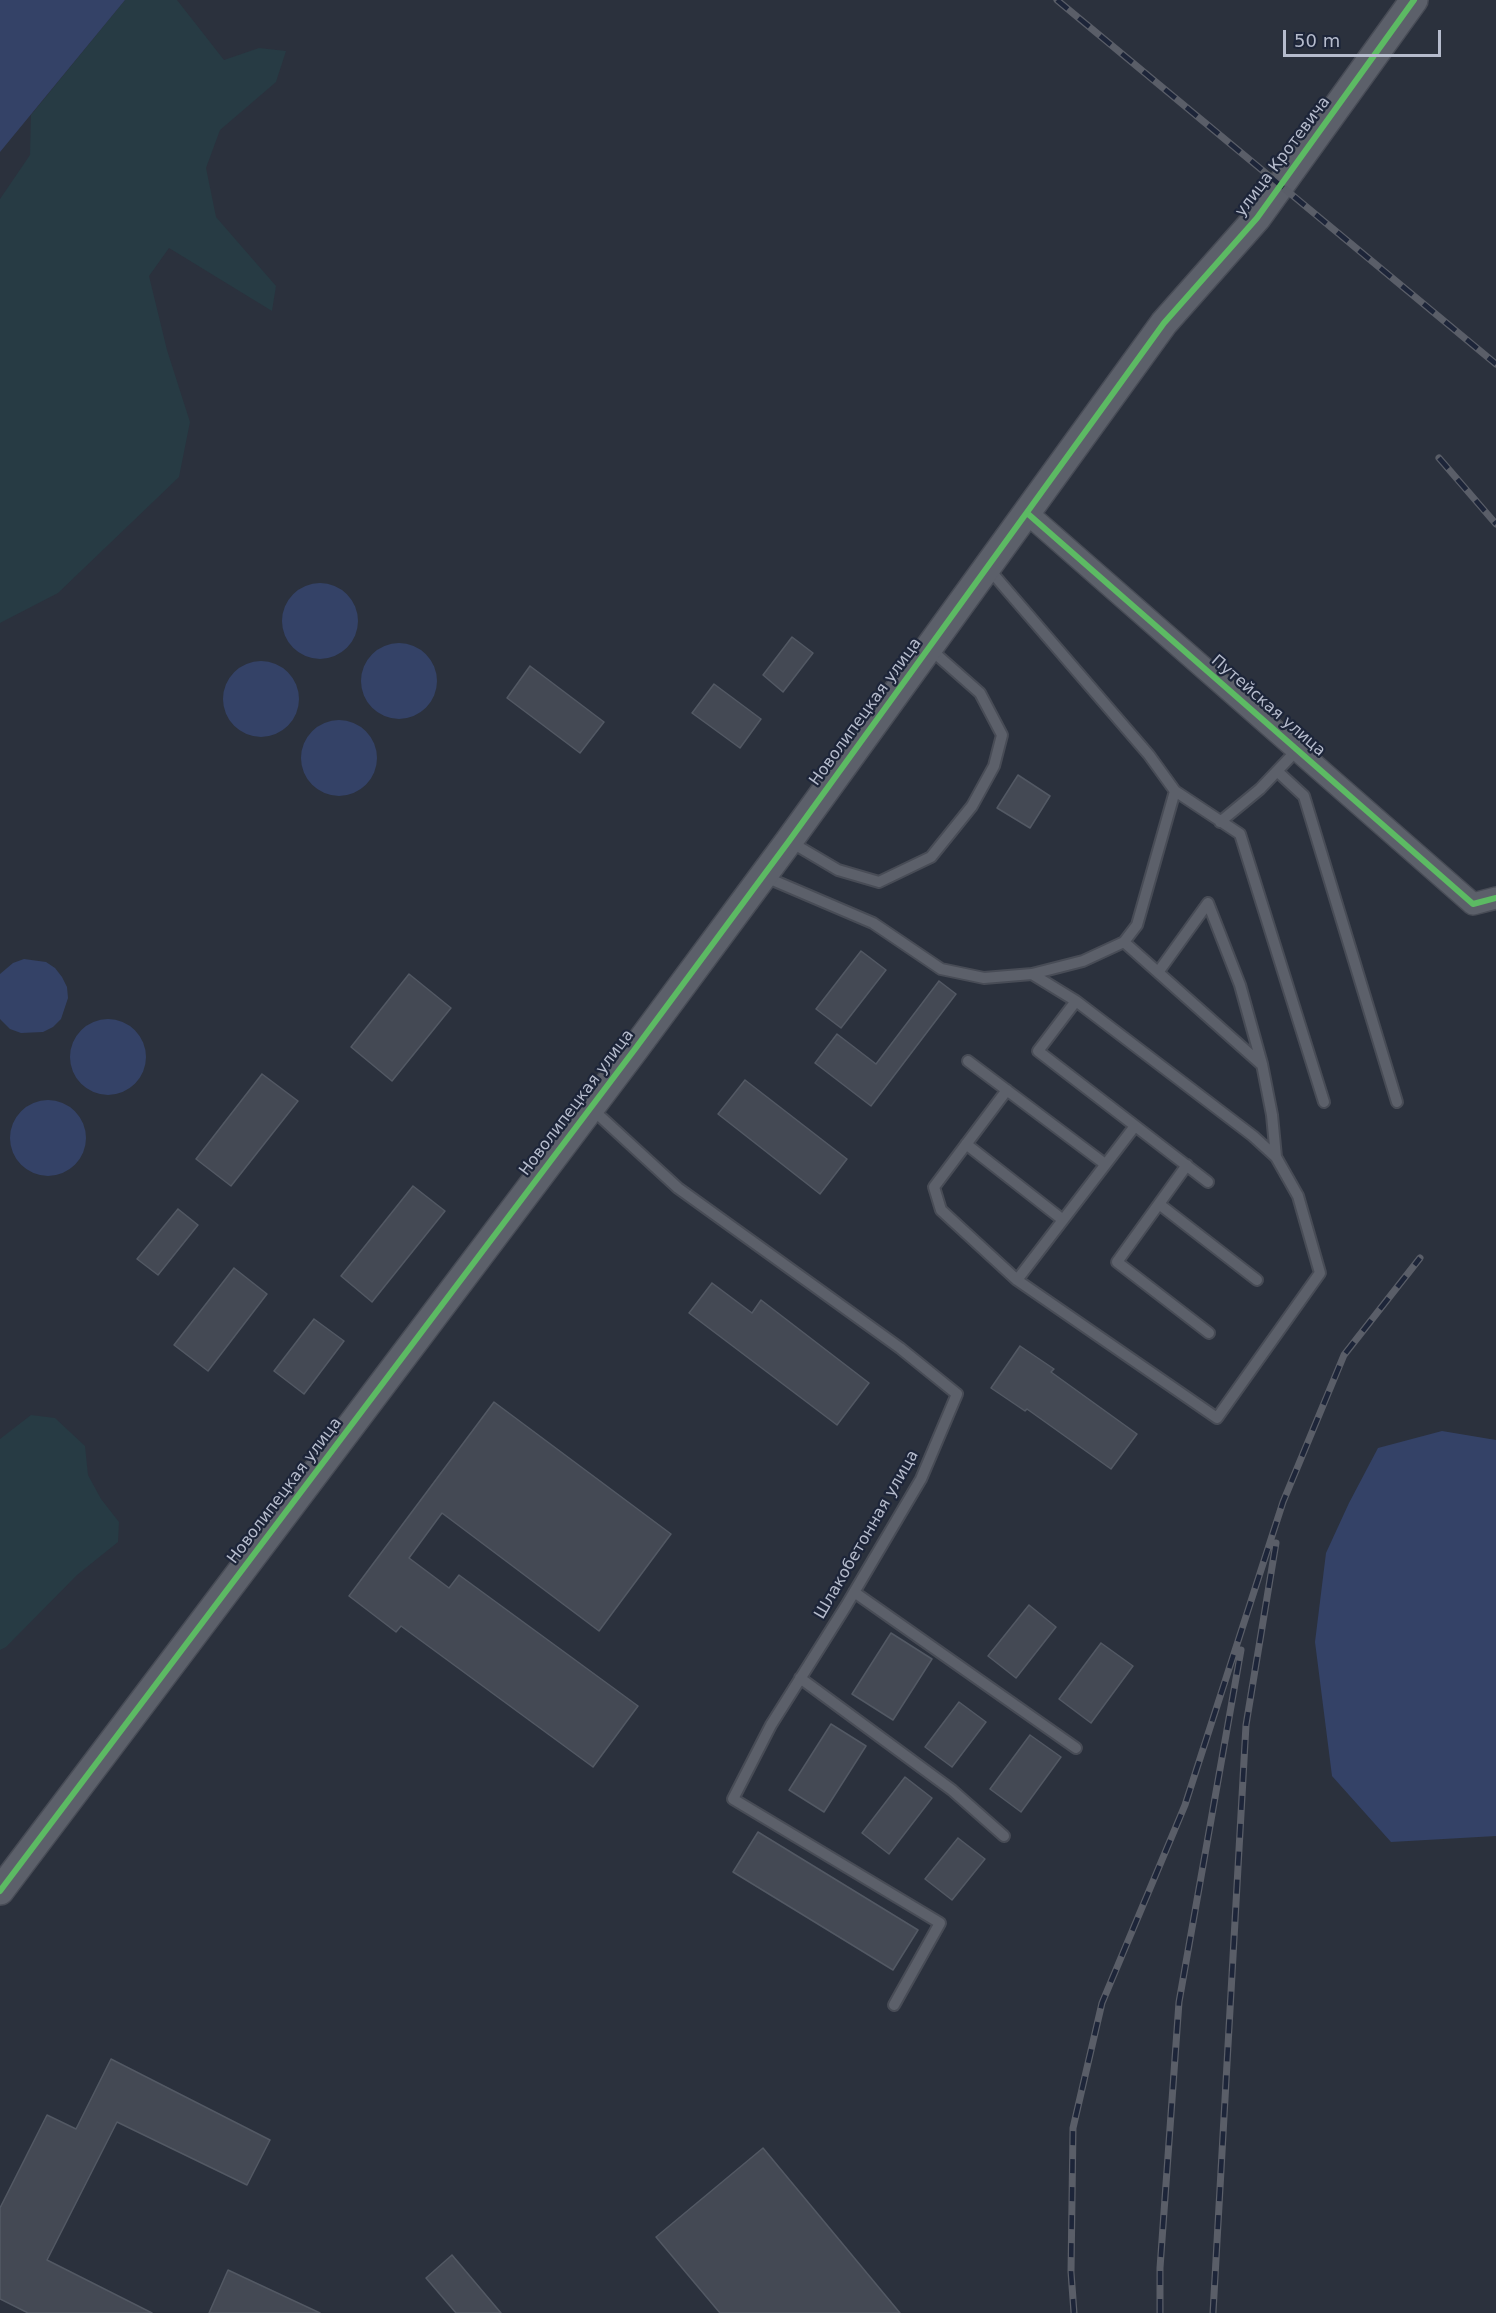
<!DOCTYPE html>
<meta charset="utf-8">
<style>
body{margin:0}
#map{position:relative;width:1496px;height:2313px;overflow:hidden;background:#2b313d;font-family:"DejaVu Sans",sans-serif}
canvas{display:block}
.scale{position:absolute;left:1283px;top:30px;width:158px;height:27px;box-sizing:border-box;border:3px solid #b6bccd;border-top:0;padding-left:8px;font-size:18px;line-height:21px;white-space:nowrap;color:#b6bccd;-webkit-text-stroke:4px #1d2539;paint-order:stroke}
</style>
<div id="map">
<canvas width="1496" height="2313"></canvas>
<div class="scale">50 m</div>
</div>
<script>
const context = document.querySelector('canvas').getContext('2d');
context.lineJoin = 'round';
function fillPath(path, color) { context.fillStyle = color; context.fill(path, 'evenodd'); }
const toPath = rows => new Path2D(rows.map(r => 'M' + r).join(''));
function trace(path, color, width, dash) { context.strokeStyle = color; context.lineWidth = width; context.lineCap = dash ? 'butt' : 'round'; context.setLineDash(dash || []); context.stroke(path); }
function drawText(font, color, halo, rows, align = 'center') {
  context.font = font + ' "DejaVu Sans",sans-serif'; context.lineWidth = 4.5; context.setLineDash([]); context.textBaseline = 'middle'; context.strokeStyle = halo; context.fillStyle = color; for (const [text, x, y, turn = 0] of rows) {
    context.save(); context.translate(x, y); context.rotate((+turn || 0) * Math.PI / 180); context.textAlign = isNaN(turn) ? turn : align; if (halo) context.strokeText(text, 0, 0); context.fillText(text, 0, 0); context.restore();
  }
}
fillPath(toPath([
 [125,0,177,0,224,60,259,48,286,51,276,82,220,130,206,168,216,217,276,286,272,311,169,248,149,276,167,350,190,422,179,477,58,593,0,623,0,199,30,155,31,115],
 [31,1415,55,1418,85,1446,88,1475,101,1499,119,1522,118,1542,77,1575,6,1647,0,1650,0,1439]
]), '#273b44');
fillPath(toPath([
 [0,0,125,0,0,152],
 '282 621a38 38 0 1 1 76 0a38 38 0 1 1-76 0Z',
 '361 681a38 38 0 1 1 76 0a38 38 0 1 1-76 0Z',
 '223 699a38 38 0 1 1 76 0a38 38 0 1 1-76 0Z',
 '301 758a38 38 0 1 1 76 0a38 38 0 1 1-76 0Z',
 [24,959,46,962,55,968,62,977,67,987,68,998,61,1019,53,1027,43,1032,21,1033,10,1029,0,1019,0,974,13,963],
 '70 1057a38 38 0 1 1 76 0a38 38 0 1 1-76 0Z',
 '10 1138a38 38 0 1 1 76 0a38 38 0 1 1-76 0Z',
 [1442,1431,1496,1440,1496,1836,1391,1842,1332,1776,1315,1642,1326,1553,1349,1503,1378,1448]
]), '#344267');
const building = toPath([
 [792,637,813,653,783,692,763,675,792,637],
 [530,666,604,722,580,753,507,698,530,666],
 [714,684,761,719,740,748,692,713,714,684],
 [1018,775,1050,796,1030,828,997,808,1018,775],
 [861,951,886,970,841,1028,816,1009,861,951],
 [409,974,451,1008,392,1081,351,1047,409,974],
 [939,981,956,994,871,1106,815,1063,837,1034,876,1064,939,981],
 [262,1074,298,1101,231,1186,196,1159,262,1074],
 [745,1080,847,1159,820,1194,718,1114,745,1080],
 [413,1186,445,1211,372,1302,341,1276,413,1186],
 [178,1209,198,1225,158,1275,137,1259,178,1209],
 [234,1268,267,1294,208,1371,174,1345,234,1268],
 [712,1283,752,1313,761,1300,869,1383,837,1425,689,1313,712,1283],
 [314,1319,344,1341,304,1394,274,1371,314,1319],
 [1020,1346,1054,1369,1051,1372,1137,1434,1111,1469,1027,1409,1025,1411,991,1388,1020,1346],
 [494,1402,671,1534,599,1631,442,1513,409,1558,449,1588,459,1575,638,1706,593,1767,401,1626,396,1632,349,1596,494,1402],
 [1029,1605,1056,1627,1016,1678,988,1656,1029,1605],
 [891,1633,932,1659,893,1720,852,1694,891,1633],
 [1101,1643,1133,1666,1091,1723,1059,1699,1101,1643],
 [959,1702,986,1722,952,1767,925,1747,959,1702],
 [831,1724,866,1746,824,1812,789,1790,831,1724],
 [1030,1735,1061,1757,1021,1812,990,1789,1030,1735],
 [905,1777,932,1798,889,1854,862,1833,905,1777],
 [758,1832,918,1930,893,1970,733,1872,758,1832],
 [958,1838,985,1859,952,1900,925,1879,958,1838],
 [111,2059,270,2140,247,2185,117,2122,47,2260,152,2313,28,2313,0,2299,0,2208,47,2115,76,2129,111,2059],
 [763,2148,900,2313,720,2313,656,2237,763,2148],
 [452,2255,501,2313,456,2313,426,2278,452,2255],
 [228,2270,320,2313,209,2313,228,2270]
]);
fillPath(building, '#444954');
trace(building, '#535964', 1.5);
const service = toPath([
 [988,568,1149,755,1175,791,1240,834,1324,1102],
 [1277,771,1304,796,1397,1102],
 [1220,822,1260,789,1297,750],
 [789,841,838,870,879,882,931,857,972,806,994,766,1002,735,980,693,929,648],
 [763,876,873,923,941,969,984,978,1032,974,1083,961,1124,942,1137,925,1175,791],
 [1124,942,1261,1064],
 [1159,971,1208,903,1240,985,1262,1064,1272,1115,1276,1157],
 [1076,1001,1038,1051,1208,1182],
 [968,1061,1105,1164],
 [1007,1090,934,1187,941,1210,1017,1280,1217,1418,1320,1273,1298,1196,1276,1157,1253,1136,1076,1001,1032,974],
 [591,1108,678,1188,900,1348,957,1394,921,1479,846,1606,771,1725,733,1799,940,1923,894,2005],
 [966,1144,1063,1220],
 [1187,1165,1117,1262,1209,1333],
 [1159,1204,1257,1280],
 [1017,1280,1135,1126],
 [854,1592,1076,1748],
 [800,1678,952,1790,1004,1836]
]);
const minor = toPath([
 [1027,513,1473,904,1496,898]
]);
const tertiary = toPath([
 [0,1891,635,1049,789,841,1164,323,1257,218,1414,0]
]);
trace(service, '#484c56', 14);
trace(minor, '#484c56', 24);
trace(tertiary, '#484c56', 30);
trace(service, '#5c606a', 10);
trace(minor, '#5c606a', 21);
trace(tertiary, '#5c606a', 27);
const rail = toPath([
 [1057,0,1496,364],
 [1439,458,1496,524],
 [1074,2313,1071,2272,1073,2128,1102,2003,1185,1805,1283,1502,1344,1355,1420,1258],
 [1160,2313,1160,2268,1179,2002,1241,1650],
 [1213,2313,1246,1725,1276,1543]
]);
trace(rail, '#5a5e68', 7);
trace(rail, '#1d2539', 4.5, [14]);
trace(toPath([
 [1027,513,1473,904,1496,898],
 [0,1891,635,1049,789,841,1164,323,1257,218,1414,0]
]), '#5cba63', 6);
drawText('16px', '#b6bccd', '#1d2539', [
 ["улица Кротевича",1283,157,-53],
 ["Путейская улица",1268,706,41],
 ["Новолипецкая улица",866,712,-54],
 ["Новолипецкая улица",577,1103,-53],
 ["Новолипецкая улица",285,1491,-53],
 ["Шлакобетонная улица",867,1535,-60]
]);
</script>
